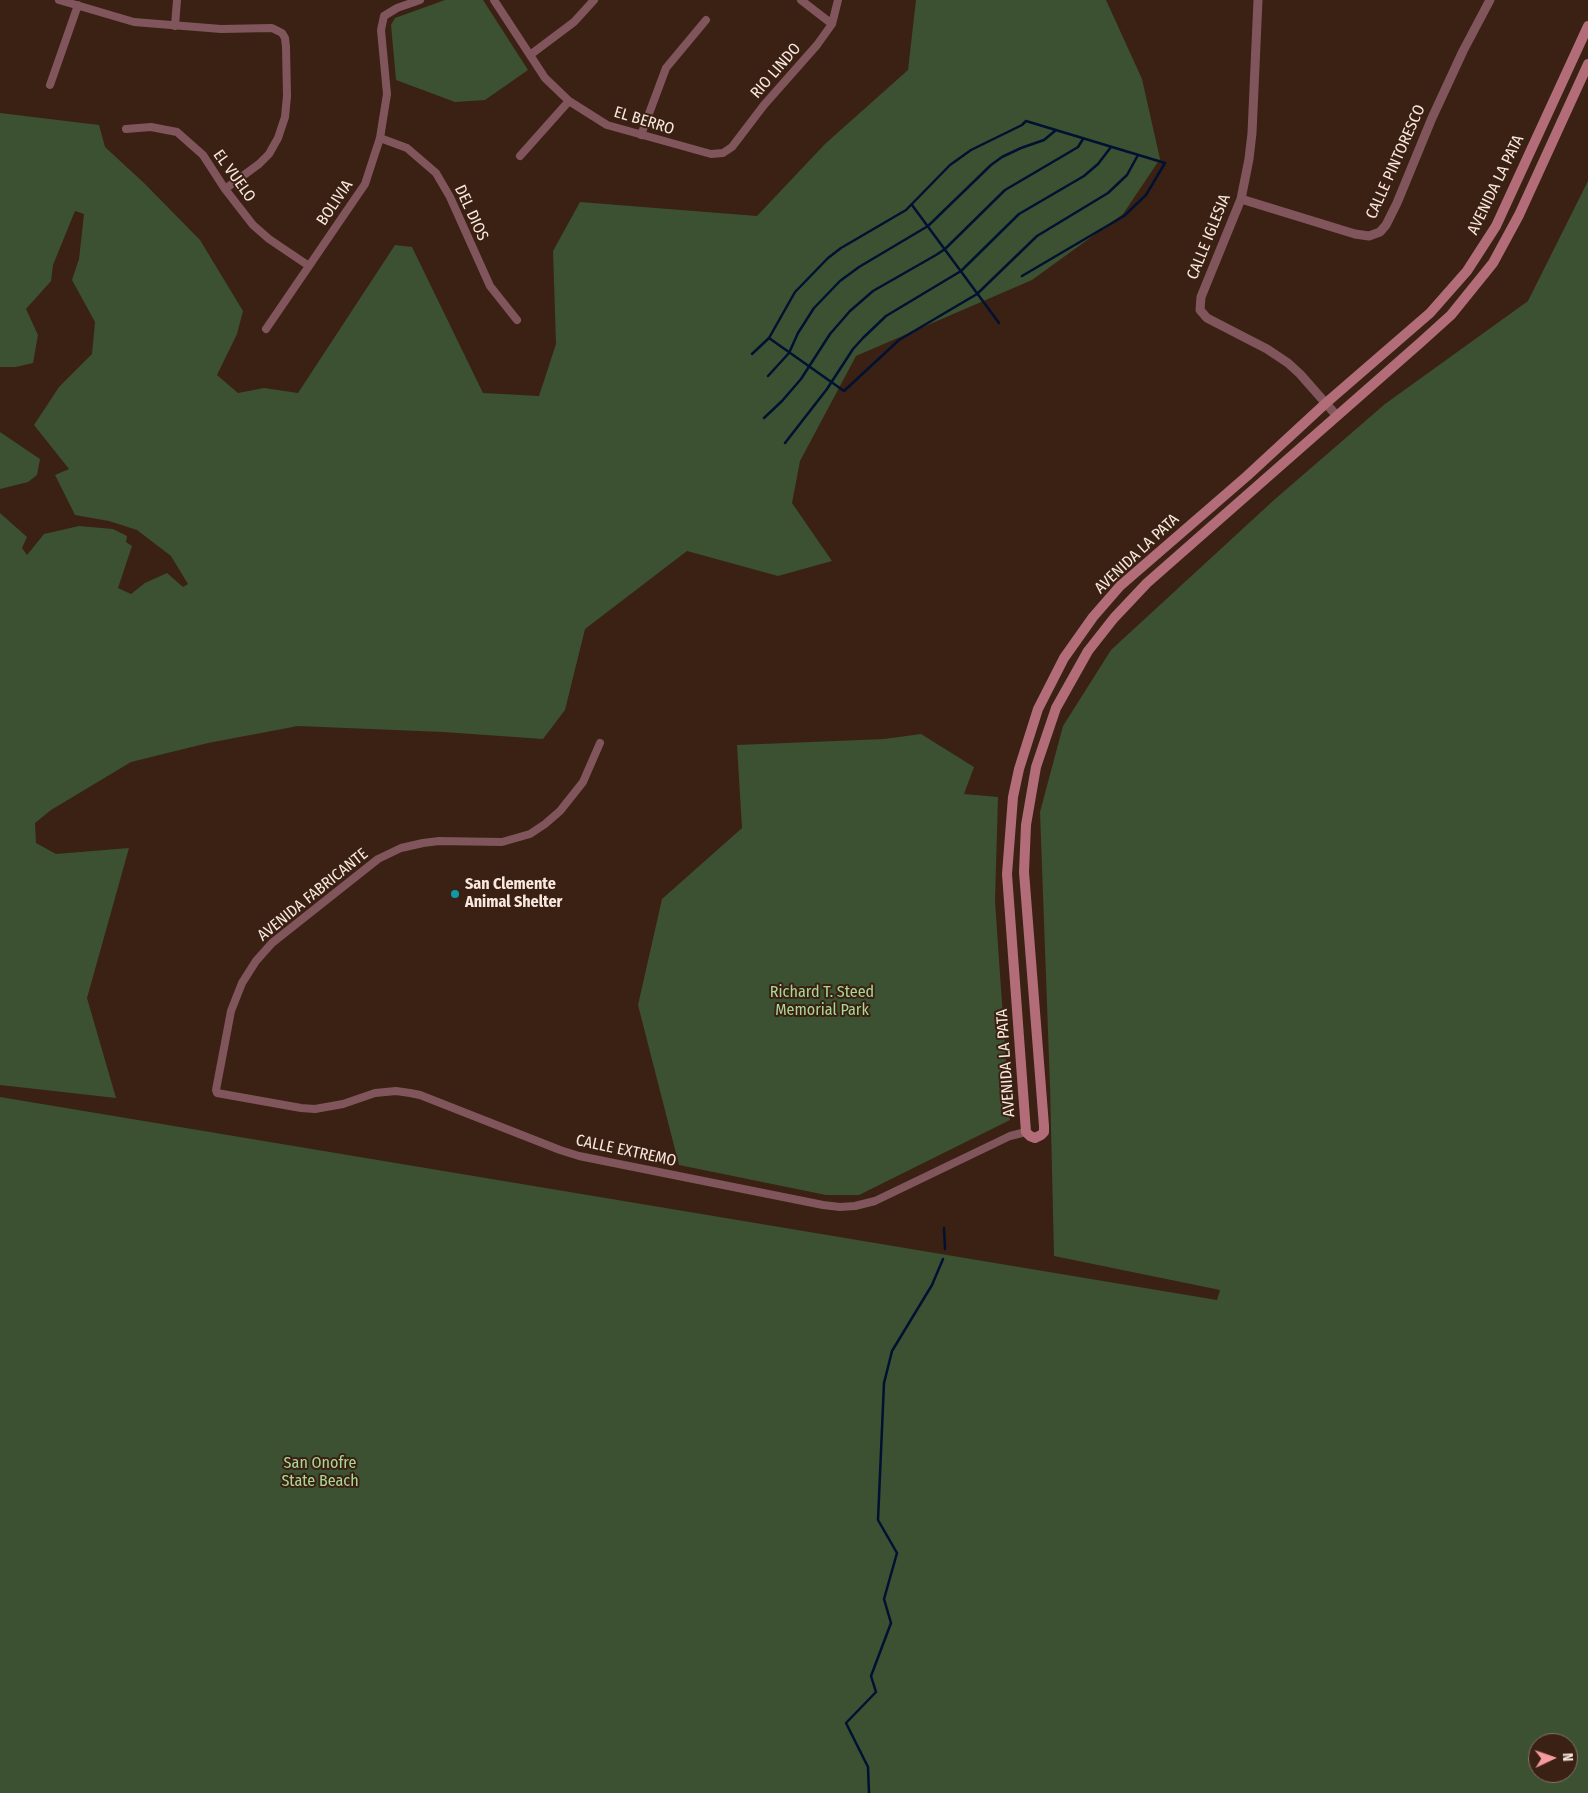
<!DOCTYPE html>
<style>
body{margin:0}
#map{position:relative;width:1588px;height:1793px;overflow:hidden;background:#3a2113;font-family:"Fira Sans Condensed",sans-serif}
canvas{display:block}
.north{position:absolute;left:1528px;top:1733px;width:50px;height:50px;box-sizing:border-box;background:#3a2113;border:1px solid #867165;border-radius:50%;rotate:87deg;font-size:14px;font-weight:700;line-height:20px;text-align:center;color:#f9e8df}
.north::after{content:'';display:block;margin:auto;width:18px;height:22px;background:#f59b9d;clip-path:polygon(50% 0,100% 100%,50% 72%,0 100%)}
</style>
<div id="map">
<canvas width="1588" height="1793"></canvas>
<div class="north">N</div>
</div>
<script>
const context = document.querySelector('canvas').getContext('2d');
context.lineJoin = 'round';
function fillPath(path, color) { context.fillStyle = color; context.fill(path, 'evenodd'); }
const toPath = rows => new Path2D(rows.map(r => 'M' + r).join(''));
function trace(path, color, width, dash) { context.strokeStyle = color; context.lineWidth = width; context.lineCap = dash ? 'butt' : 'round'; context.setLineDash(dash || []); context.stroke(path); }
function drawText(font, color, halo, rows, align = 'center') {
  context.font = font + ' "Fira Sans Condensed",sans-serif'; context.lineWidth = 4; context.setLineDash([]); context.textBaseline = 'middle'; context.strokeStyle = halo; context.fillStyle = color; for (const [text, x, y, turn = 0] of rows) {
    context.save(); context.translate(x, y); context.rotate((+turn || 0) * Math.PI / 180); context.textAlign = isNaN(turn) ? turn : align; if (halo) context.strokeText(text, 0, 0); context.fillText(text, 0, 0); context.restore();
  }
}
fillPath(toPath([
 [445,0,483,0,528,70,485,100,455,102,396,80,391,25,395,18],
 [916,0,1106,0,1142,79,1160,159,1123,214,1032,280,856,356,800,461,792,503,832,561,778,576,687,551,585,629,565,710,543,739,443,732,298,726,208,743,131,762,51,810,35,823,36,843,56,854,129,848,87,998,116,1098,0,1085,0,513,27,537,22,548,27,555,44,534,79,526,113,529,127,536,126,542,132,546,118,588,131,594,145,583,167,573,183,587,188,584,171,556,137,530,109,521,75,515,55,475,69,469,34,425,59,387,92,354,95,322,72,280,79,259,84,214,75,211,53,265,51,281,26,309,38,335,33,363,16,367,0,367,0,113,99,125,105,147,144,183,200,240,243,311,237,334,217,375,238,393,264,388,298,393,395,245,412,247,483,393,539,396,556,344,553,251,580,202,757,216,825,144,908,70],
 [1588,181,1588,1793,0,1793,0,1097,1217,1300,1220,1290,1054,1256,1050,1086,1040,812,1063,726,1111,650,1274,500,1385,404,1528,301],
 [1538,1743,1568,1743,1568,1773,1538,1773],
 [0,432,40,459,37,475,28,482,0,489],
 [921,734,974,767,964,794,998,797,995,901,1010,1120,859,1195,826,1195,679,1165,638,1005,662,899,742,828,737,745,884,739]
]), '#3b5131');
trace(toPath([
 [912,205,999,323],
 [769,338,795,292,828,258,841,248,906,210,950,165,971,150,1022,125,1026,121,1165,163,1146,195,1124,216,1022,276],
 [752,354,769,338,844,391,899,340,977,294,1037,236,1108,193,1127,175,1138,155],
 [768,376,789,353,798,333,814,308,840,281,859,267,928,226,991,165,1002,157,1021,148,1044,140,1056,130],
 [764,418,782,401,801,379,830,334,850,311,873,291,936,255,945,249,1005,190,1068,153,1078,147,1083,139],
 [785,443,827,389,853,349,863,338,886,316,961,271,1019,214,1084,176,1098,164,1111,147],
 [944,1228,945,1249],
 [869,1793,868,1767,846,1723,876,1692,871,1676,891,1623,884,1599,897,1553,878,1520,884,1383,892,1351,932,1285,943,1259]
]), '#001132', 2.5);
trace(toPath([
 [59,0,134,22,221,29,272,28,282,33,285,38,286,47,287,96,285,117,278,138,269,154,259,164,225,189],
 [494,0,545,78,569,101,607,125,711,154,723,153,732,147,764,105,817,45,832,24,838,0],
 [801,0,832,24],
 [175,26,177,0],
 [530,55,574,22,594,0],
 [50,85,78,5],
 [126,129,151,127,177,132,203,155,225,189,253,225,269,239,309,266],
 [641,135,666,68,706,20],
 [380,138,407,148,436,173,450,197,490,286,517,320],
 [520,156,569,101],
 [266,329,365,184,380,138,387,94,381,30,384,16,397,8,420,0],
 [600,743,583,782,560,811,545,824,530,834,502,842,439,841,423,843,401,848,378,859,272,943,256,961,242,983,231,1011,216,1090,217,1093,301,1108,315,1109,343,1104,375,1093,396,1091,410,1093,420,1095,560,1150,579,1156,823,1205,840,1207,855,1206,875,1201,1010,1136,1026,1132]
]), '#81555c', 8);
trace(toPath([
 [1258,0,1252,133,1249,159,1241,199,1201,297,1200,310,1207,318,1267,349,1288,363,1300,374,1337,416],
 [1241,199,1355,234,1369,236,1380,232,1386,225,1397,203,1432,118,1463,51,1490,0]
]), '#81555c', 9);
trace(toPath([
 [1588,26,1496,226,1467,271,1430,313,1326,403,1247,476,1120,586,1093,617,1064,658,1038,709,1019,769,1013,797,1007,874,1026,1132,1030,1136,1035,1138,1041,1135,1044,1132,1044,1126,1024,872,1026,825,1036,767,1056,708,1088,651,1114,618,1147,583,1420,343,1451,315,1493,263,1519,215,1588,64]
]), '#b26d79', 10);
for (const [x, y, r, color] of [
 [455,894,5,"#0f9aa8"]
]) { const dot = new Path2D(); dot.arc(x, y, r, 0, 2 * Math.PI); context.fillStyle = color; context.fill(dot); trace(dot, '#3a2113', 2); }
drawText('16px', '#f9e8df', '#3a2113', [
 ["RIO LINDO",776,71,-49],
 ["EL BERRO",644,121,17],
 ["CALLE PINTORESCO",1396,162,-66],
 ["EL VUELO",234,176,54],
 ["AVENIDA LA PATA",1496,185,-64],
 ["BOLIVIA",335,203,-56],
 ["DEL DIOS",471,213,65],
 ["CALLE IGLESIA",1209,237,-68],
 ["AVENIDA LA PATA",1137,554,-43],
 ["AVENIDA FABRICANTE",313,895,-39],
 ["AVENIDA LA PATA",1006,1063,-94],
 ["CALLE EXTREMO",626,1151,12]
]);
drawText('bold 16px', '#f9e8df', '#3a2113', [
 ["San Clemente",465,885],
 ["Animal Shelter",465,903]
], 'left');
drawText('16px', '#a9d896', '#3a2113', [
 ["Richard T. Steed",822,993],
 ["Memorial Park",822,1011],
 ["San Onofre",320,1464],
 ["State Beach",320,1482]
]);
</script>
